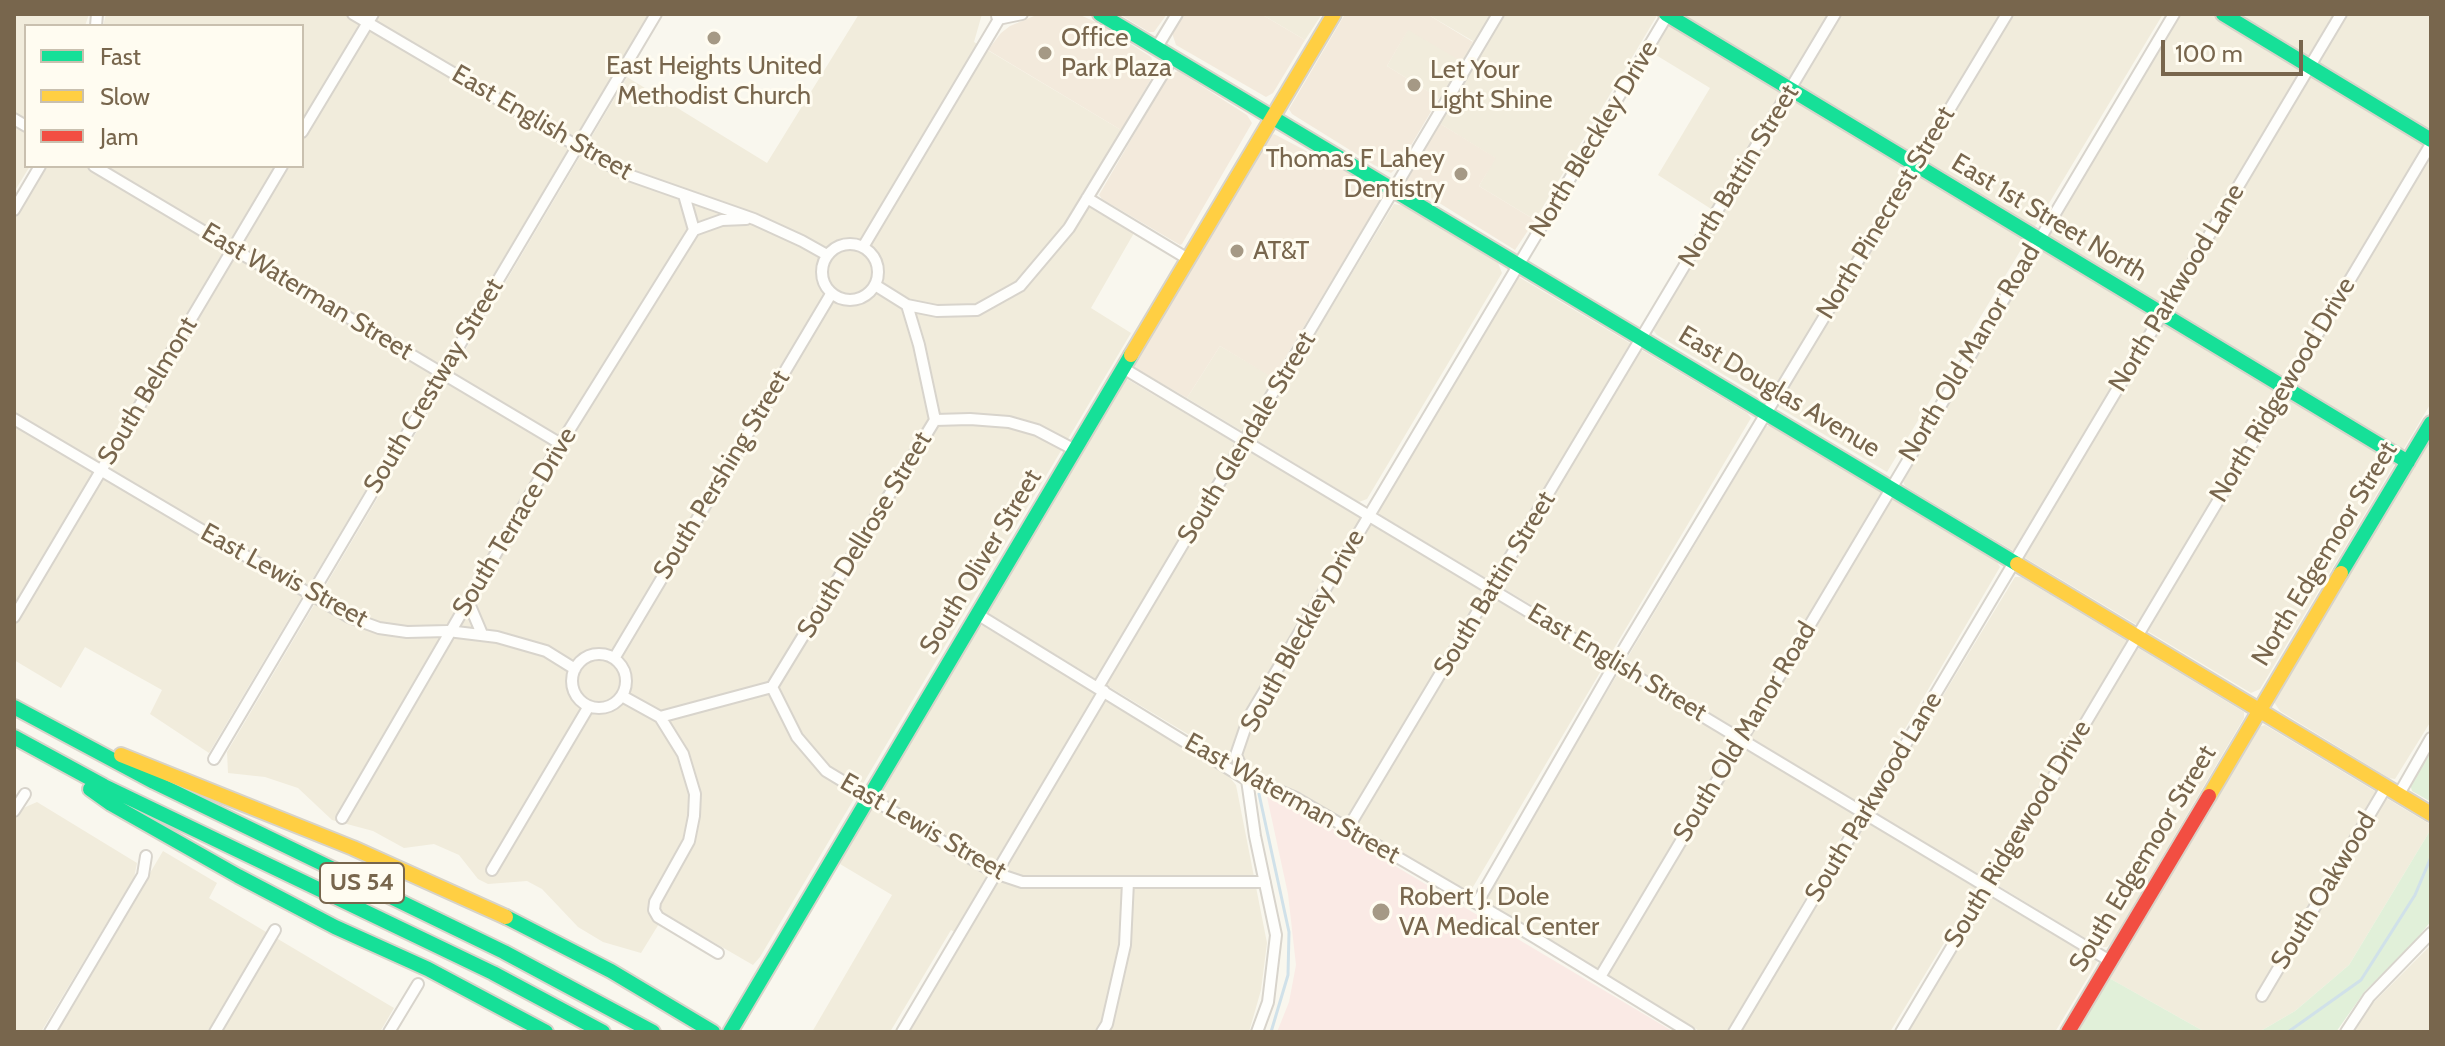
<!DOCTYPE html>
<style>
body{margin:0}
#map{position:relative;width:2445px;height:1046px;overflow:hidden;background:#f9f7ee;font-family:Cabin,sans-serif}
canvas{display:block}
.frame{position:absolute;inset:0;border:16px solid #78664d;pointer-events:none}
.legend{position:absolute;left:24px;top:24px;width:280px;height:144px;box-sizing:border-box;background:#fffcf1;border:2px solid #c9c0af;margin:0;padding:10px 14px;list-style:none;font-size:24px;color:#78664d}
.legend li{display:flex;align-items:center;gap:16px;height:40px}
.legend b{width:40px;border:2px solid #c9c0af}
.scale{position:absolute;left:2161px;top:40px;width:142px;height:36px;box-sizing:border-box;border:4px solid #78664d;border-top:0;padding-left:10px;font-size:24px;line-height:28px;white-space:nowrap;color:#78664d;-webkit-text-stroke:6px #fffcf1;paint-order:stroke}
</style>
<div id="map">
<canvas width="2445" height="1046"></canvas>
<div class="frame"></div>
<ul class="legend">
<li><b style="height:10px;background:#16e098"></b>Fast</li>
<li><b style="height:10px;background:#ffcf43"></b>Slow</li>
<li><b style="height:10px;background:#f24e42"></b>Jam</li>
</ul>
<div class="scale">100 m</div>
</div>
<script>
const context = document.querySelector('canvas').getContext('2d');
context.lineJoin = 'round';
function fillPath(path, color) { context.fillStyle = color; context.fill(path, 'evenodd'); }
const toPath = rows => new Path2D(rows.map(r => 'M' + r).join(''));
function trace(path, color, width, dash) { context.strokeStyle = color; context.lineWidth = width; context.lineCap = dash ? 'butt' : 'round'; context.setLineDash(dash || []); context.stroke(path); }
function drawText(font, color, halo, rows, align = 'center') {
  context.font = font + ' Cabin,sans-serif'; context.lineWidth = 6; context.setLineDash([]); context.textBaseline = 'middle'; context.strokeStyle = halo; context.fillStyle = color; for (const [text, x, y, turn = 0] of rows) {
    context.save(); context.translate(x, y); context.rotate((+turn || 0) * Math.PI / 180); context.textAlign = isNaN(turn) ? turn : align; if (halo) context.strokeText(text, 0, 0); context.fillText(text, 0, 0); context.restore();
  }
}
fillPath(toPath([
 [14,14,89,14,85,26,26,26,26,166,30,166,14,192],
 [106,14,649,14,209,753,150,714,162,690,85,647,61,688,14,660,14,220,45,166,302,166,302,26,103,26],
 [859,14,982,14,974,42,1121,130,1078,201,1134,233,1091,308,1131,333,760,957,753,965,665,914,641,953,603,942,578,927,542,889,527,881,488,884,478,879,459,855,434,844,404,848,373,831,332,820,298,788,265,777,228,773,227,752,627,77,767,163],
 [1261,14,1322,14,1305,40],
 [1427,14,1658,14,1535,220,1479,186,1495,158,1439,123,1450,105,1387,66,1408,29,1461,60,1473,41],
 [1673,14,2163,14,1887,472,1657,335,1653,330,1719,214,1658,175,1710,88,1651,52],
 [2178,14,2212,14,2431,145,2431,403,2260,689,2251,693,1905,486,1903,481],
 [2233,14,2431,14,2431,133],
 [1394,204,1405,206,1498,263,1502,273,1367,499,1359,502,1187,398,1220,346,1285,384],
 [1519,277,1747,413,1751,418,1613,650,1607,650,1380,515,1378,511,1514,280],
 [1127,379,1601,659,1605,664,1470,892,1466,894,1301,793,1272,784,1251,769,1249,763,1211,748,988,614,986,610,1122,381],
 [1766,426,1771,426,1997,562,2000,567,1727,1032,1701,1032,1485,903,1483,899],
 [2431,436,2431,721,2395,779,2389,778,2280,711,2274,702],
 [2015,577,2021,577,2244,712,2244,718,2111,943,2107,947,2100,947,1984,877,1890,1032,1739,1032],
 [978,625,983,626,1220,766,1236,785,1267,943,1261,990,1249,1032,907,1032,962,936,951,930,890,1032,812,1032,892,895,840,864,870,807],
 [2265,725,2431,825,2431,829,2349,965,2295,1011,2259,1032,2205,1032,2109,978,2259,727],
 [37,802,137,863,134,878,41,1032,14,1032,14,820,21,809],
 [163,851,217,883,209,898,394,1008,380,1032,56,1032],
 [1988,896,2094,958,2097,962,2055,1032,1907,1032],
 [2431,945,2431,1032,2352,1032,2366,1010]
]), '#f1ecdc');
fillPath(toPath([
 [1047,14,1078,14,1100,24,1151,57,1153,62,1150,81,1121,130,988,50,1001,33,1010,26,1034,16],
 [1119,14,1167,14,1154,32,1149,32],
 [1181,14,1261,14,1305,40,1273,93,1266,97,1176,45,1172,33],
 [1345,14,1427,14,1473,42,1461,61,1408,30,1387,66,1439,98,1400,164,1391,173,1374,165,1292,114,1289,109],
 [1178,71,1247,115,1252,123,1182,244,1180,245,1102,199,1099,195,1168,76],
 [1439,123,1496,158,1479,186,1535,220,1515,250,1407,183,1406,178],
 [1274,134,1377,188,1382,197,1273,378,1220,346,1187,398,1135,368,1134,364,1268,138]
]), '#f3eadc');
fillPath(toPath([
 [1267,797,1282,799,1296,807,1674,1032,1277,1032,1289,1002,1296,965,1288,894]
]), '#faeae5');
fillPath(toPath([
 [2431,747,2431,802,2412,791,2410,784],
 [2431,829,2431,921,2411,946,2365,991,2336,1032,2259,1032,2295,1011,2349,965],
 [2102,974,2205,1032,2068,1032]
]), '#e1f0d9');
trace(toPath([
 [1259,794,1289,932,1288,975,1271,1032],
 [2288,1032,2361,980,2415,895,2431,857]
]), '#d0e1e9', 3);
const street = toPath([
 [353,14,623,173,754,219,802,241,827,255],
 [997,16,998,19,1022,14],
 [96,26,97,14],
 [1157,47,1177,14],
 [14,119,26,126],
 [302,132,373,14],
 [94,166,561,444],
 [684,195,694,230,722,220,746,219],
 [1087,198,1188,259],
 [14,210,40,166],
 '822 272a28 28 0 1 1 56 0a28 28 0 1 1-56 0Z',
 [863,247,1002,14],
 [875,285,907,305],
 [1123,368,2110,961],
 [14,419,349,617,379,628,407,632,448,631,497,637,546,651,575,669],
 [935,420,970,419,1009,422,1037,430,1075,450],
 [468,601,482,634],
 [977,614,1247,780,1251,779,1296,798,1534,937,1689,1032],
 [14,617,282,166],
 '572 681a27 27 0 1 1 54 0a27 27 0 1 1-54 0Z',
 [615,657,831,294],
 [772,687,797,737,826,771,995,873,1022,882,1265,882],
 [1098,687,1498,14],
 [622,696,660,717,683,754,695,794,694,816,689,841,655,902,654,910,658,917,718,953],
 [660,717,772,687,935,420,919,345,907,305,937,311,977,310,1020,286,1069,228,1173,57],
 [214,759,656,14],
 [2399,794,2431,738],
 [14,811,25,794],
 [342,818,548,464,694,230],
 [1348,828,1835,14],
 [492,870,589,706],
 [1477,903,1616,662,2007,14],
 [1600,977,2174,14],
 [2262,996,2386,787],
 [50,1032,143,875,146,856],
 [215,1032,275,930],
 [389,1032,418,984],
 [902,1032,1104,691],
 [1102,1032,1107,1024,1125,945,1128,882],
 [1257,1032,1268,1002,1276,935,1255,836,1247,780,1236,755,1249,717,1668,14],
 [1734,1032,2341,14],
 [1901,1032,2431,144],
 [2346,1032,2369,997,2431,933]
]);
const fast = toPath([
 [1100,14,2017,564],
 [1666,14,2408,462],
 [2223,14,2431,140],
 [2341,573,2431,423],
 [14,707,154,782,504,952,653,1032],
 [14,737,104,786,493,973,603,1032],
 [90,789,111,804,238,876,335,927,428,969,546,1032],
 [506,917,611,971,713,1032],
 [730,1032,1131,355]
]);
const slow = toPath([
 [1131,355,1334,14],
 [2017,564,2431,814],
 [121,755,353,848,506,917],
 [2209,796,2341,573]
]);
const jam = toPath([
 [2068,1032,2209,796]
]);
trace(street, '#d8d4cc', 14);
trace(fast, '#d7d3c9', 18);
trace(slow, '#d7d3c9', 18);
trace(jam, '#d7d3c9', 18);
trace(street, '#fefefc', 10);
trace(fast, '#16e098', 14);
trace(slow, '#ffcf43', 14);
trace(jam, '#f24e42', 14);
for (const [x, y, r, color] of [
 [714,38,8,"#a59985"],
 [1045,53,8,"#a59985"],
 [1414,85,8,"#a59985"],
 [1461,174,8,"#a59985"],
 [1237,251,8,"#a59985"],
 [1381,912,10,"#a59985"]
]) { const dot = new Path2D(); dot.arc(x, y, r, 0, 2 * Math.PI); context.fillStyle = color; context.fill(dot); trace(dot, '#fffcf1', 3); }
for (const [x, y, w] of [
 [362,883,84]
]) { const box = new Path2D(); box.roundRect(x - w / 2, y - 20, w, 40, 6); context.fillStyle = '#fffcf1'; context.fill(box); trace(box, '#78664d', 2); }
drawText('bold 24px', '#78664d', null, [
 ["US 54",362,883]
]);
drawText('26px', '#78664d', '#fffcf1', [
 ["Office",1061,38],
 ["Park Plaza",1061,68],
 ["East Heights United",714,66,"center"],
 ["Methodist Church",714,96,"center"],
 ["Let Your",1430,70],
 ["Light Shine",1430,100],
 ["Thomas F Lahey",1445,159,"right"],
 ["Dentistry",1445,189,"right"],
 ["AT&T",1253,251],
 ["Robert J. Dole",1399,897],
 ["VA Medical Center",1399,927]
], 'left');
drawText('26px', '#78664d', '#fffcf1', [
 ["East English Street",542,123,30],
 ["North Bleckley Drive",1594,139,-59],
 ["North Battin Street",1739,176,-59],
 ["North Pinecrest Street",1886,213,-59],
 ["East 1st Street North",2049,218,31],
 ["North Parkwood Lane",2177,288,-59],
 ["East Waterman Street",307,292,31],
 ["North Old Manor Road",1970,353,-59],
 ["South Crestway Street",434,386,-59],
 ["North Ridgewood Drive",2283,390,-59],
 ["South Belmont",148,391,-59],
 ["East Douglas Avenue",1779,392,31],
 ["South Glendale Street",1247,438,-59],
 ["South Pershing Street",722,475,-59],
 ["South Terrace Drive",515,522,-59],
 ["South Dellrose Street",865,535,-59],
 ["North Edgemoor Street",2325,554,-59],
 ["South Oliver Street",981,562,-59],
 ["East Lewis Street",284,576,29],
 ["South Battin Street",1495,584,-59],
 ["South Bleckley Drive",1303,631,-61],
 ["East English Street",1617,663,31],
 ["South Old Manor Road",1745,732,-59],
 ["South Parkwood Lane",1874,797,-59],
 ["East Waterman Street",1292,799,29],
 ["East Lewis Street",923,827,30],
 ["South Ridgewood Drive",2018,834,-59],
 ["South Edgemoor Street",2143,859,-59],
 ["South Oakwood",2324,891,-59]
]);
</script>
